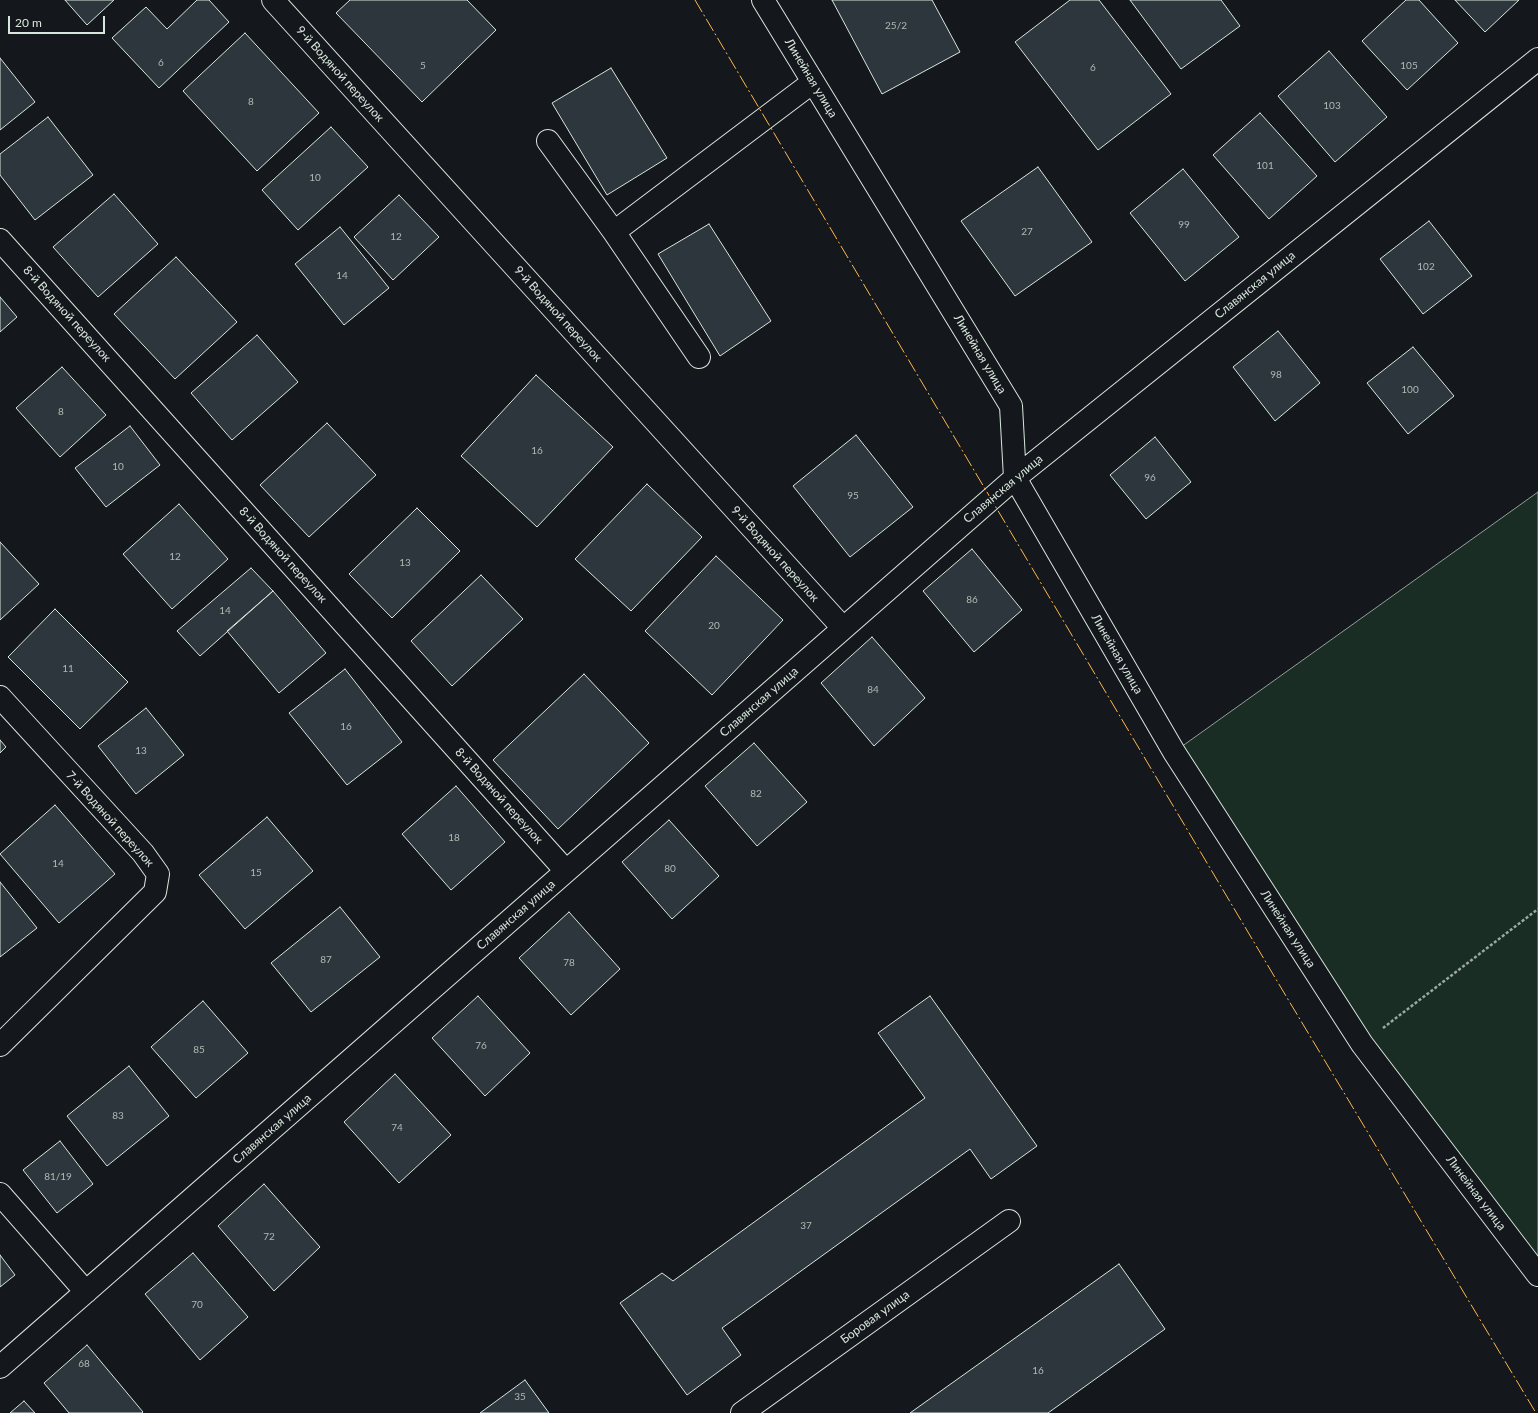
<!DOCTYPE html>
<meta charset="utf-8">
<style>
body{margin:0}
#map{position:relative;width:1538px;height:1413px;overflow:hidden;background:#14181c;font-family:Lato,sans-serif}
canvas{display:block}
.scale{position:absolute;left:8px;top:16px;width:97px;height:18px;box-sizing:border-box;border:2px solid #d8e6dc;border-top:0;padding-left:5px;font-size:12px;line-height:14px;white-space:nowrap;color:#d8e6dc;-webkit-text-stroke:3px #14181c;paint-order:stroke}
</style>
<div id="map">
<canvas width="1538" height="1413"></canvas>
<div class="scale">20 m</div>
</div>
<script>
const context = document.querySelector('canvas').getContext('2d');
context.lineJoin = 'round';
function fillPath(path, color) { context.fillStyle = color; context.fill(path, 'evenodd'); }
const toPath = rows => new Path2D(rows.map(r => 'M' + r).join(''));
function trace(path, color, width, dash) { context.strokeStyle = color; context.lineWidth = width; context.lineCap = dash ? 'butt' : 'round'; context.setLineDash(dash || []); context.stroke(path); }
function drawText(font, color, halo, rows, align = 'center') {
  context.font = font + ' Lato,sans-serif'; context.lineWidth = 3; context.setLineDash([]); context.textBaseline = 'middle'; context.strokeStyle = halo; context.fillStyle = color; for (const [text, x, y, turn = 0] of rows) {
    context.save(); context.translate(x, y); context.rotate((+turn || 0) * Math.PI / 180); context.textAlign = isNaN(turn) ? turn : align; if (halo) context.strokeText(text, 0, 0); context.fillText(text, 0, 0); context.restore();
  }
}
const green = toPath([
 [1538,492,1538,1275,1362,1044,1174,752,1538,492]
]);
fillPath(green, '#1a2d24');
trace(green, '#939e99', 1);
const building = toPath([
 [65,0,114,0,87,25,65,0],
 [197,0,209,0,229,22,159,88,112,38,146,7,167,29,197,0],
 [350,0,467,0,496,30,422,102,336,13,350,0],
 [832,0,932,0,960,52,882,94,832,0],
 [1070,0,1099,0,1171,94,1098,150,1015,42,1070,0],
 [1130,0,1221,0,1240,26,1181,69,1130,0],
 [1406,0,1419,0,1458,43,1407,90,1362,41,1406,0],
 [1455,0,1519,0,1485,32,1455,0],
 [245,33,319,113,257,171,183,91,245,33],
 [1329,51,1387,117,1335,162,1278,96,1329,51],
 [0,58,35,102,0,130,0,58],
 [611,68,667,158,607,195,552,103,611,68],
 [1260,113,1317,176,1269,219,1213,155,1260,113],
 [48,117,93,175,35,220,0,175,0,154,48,117],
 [331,127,368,167,298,230,262,190,331,127],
 [1038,167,1092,242,1015,296,961,221,1038,167],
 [1183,169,1239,237,1185,281,1130,213,1183,169],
 [114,194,158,244,98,297,53,247,114,194],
 [399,195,439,237,393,280,354,237,399,195],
 [1429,221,1472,276,1423,314,1380,259,1429,221],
 [709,224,771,321,720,356,658,254,709,224],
 [340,227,389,288,344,325,295,264,340,227],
 [176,257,237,322,175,379,114,314,176,257],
 [0,297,17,317,0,332,0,297],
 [1278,331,1320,383,1275,421,1233,367,1278,331],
 [257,335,298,382,232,440,191,393,257,335],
 [1413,347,1454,396,1408,434,1367,383,1413,347],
 [62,367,106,415,60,457,16,408,62,367],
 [536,375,613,447,537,527,461,456,536,375],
 [327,423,376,475,309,537,260,485,327,423],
 [130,426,160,465,106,507,75,468,130,426],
 [856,435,913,507,850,557,793,486,856,435],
 [1155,437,1191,482,1146,519,1110,475,1155,437],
 [647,484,702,537,631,611,575,559,647,484],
 [179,504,228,559,172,609,123,554,179,504],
 [417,508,460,551,392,618,349,574,417,508],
 [0,542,39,584,0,620,0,542],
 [972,549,1022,610,974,652,923,591,972,549],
 [716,556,783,620,712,695,645,631,716,556],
 [251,568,273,591,200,656,177,631,251,568],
 [481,575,523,619,452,686,411,641,481,575],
 [273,591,326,653,279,693,227,631,273,591],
 [55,609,128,682,80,729,8,657,55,609],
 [872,637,925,698,874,746,821,683,872,637],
 [345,669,402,742,347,785,289,713,345,669],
 [584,674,649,743,558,829,493,760,584,674],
 [146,708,184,755,136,794,98,746,146,708],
 [0,740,6,747,0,753,0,740],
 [754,743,807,802,757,846,705,786,754,743],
 [456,786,505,842,451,890,402,834,456,786],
 [55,805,115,874,59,923,0,854,55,805],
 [267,817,313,871,245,929,199,875,267,817],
 [669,820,719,876,672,919,622,862,669,820],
 [0,882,37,928,0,957,0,882],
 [340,907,380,957,311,1012,271,963,340,907],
 [569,912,620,969,571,1015,519,958,569,912],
 [478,996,530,1053,485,1096,432,1038,478,996],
 [930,996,1037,1146,991,1179,970,1149,722,1328,741,1355,687,1395,620,1303,662,1273,673,1281,925,1098,878,1033,930,996],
 [203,1001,248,1053,196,1098,151,1047,203,1001],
 [129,1066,169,1116,107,1166,67,1116,129,1066],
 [395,1074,451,1135,399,1183,344,1122,395,1074],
 [60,1141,93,1184,57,1213,23,1170,60,1141],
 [264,1184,320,1247,274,1291,218,1226,264,1184],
 [193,1253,248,1317,200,1360,145,1294,193,1253],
 [0,1255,15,1275,0,1287,0,1255],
 [1119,1264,1165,1329,1048,1413,910,1413,1119,1264],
 [87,1345,143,1412,142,1413,69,1413,44,1383,87,1345],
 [525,1380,549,1413,480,1413,525,1380],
 [24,1401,35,1413,10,1413,24,1401]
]);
fillPath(building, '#2c363c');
trace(building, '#d8e6dc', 1);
const minor = toPath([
 [273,0,843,628],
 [763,0,1011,406,1015,478,1174,752,1362,1044,1538,1275],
 [548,141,614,232],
 [0,240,566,871],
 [699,357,614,232,813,82],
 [0,697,143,853,158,874,155,892,0,1045],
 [0,1194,86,1292],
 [0,1367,1015,478,1538,59],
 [742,1413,1009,1221]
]);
trace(minor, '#d8e6dc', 24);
trace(toPath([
 [1383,1028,1538,909]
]), '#9da8a2', 2.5, [3, 2]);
trace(minor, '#14181c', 22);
trace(toPath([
 [695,0,1280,986,1536,1413]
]), '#ffb74d', 1, [14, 3, 2, 3]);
drawText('10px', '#adbab4', null, [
 ["25/2",896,26],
 ["6",161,63],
 ["5",423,66],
 ["105",1409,66],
 ["6",1093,68],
 ["8",251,102],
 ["103",1332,106],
 ["101",1265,166],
 ["10",315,178],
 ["99",1184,225],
 ["27",1027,232],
 ["12",396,237],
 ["102",1426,267],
 ["14",342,276],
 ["98",1276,375],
 ["100",1410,390],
 ["8",61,412],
 ["16",537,451],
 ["10",118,467],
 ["96",1150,478],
 ["95",853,496],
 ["12",175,557],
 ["13",405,563],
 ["86",972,600],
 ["14",225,611],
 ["20",714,626],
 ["11",68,669],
 ["84",873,690],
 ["16",346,727],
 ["13",141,751],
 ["82",756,794],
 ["18",454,838],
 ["14",58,864],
 ["80",670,869],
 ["15",256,873],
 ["87",326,960],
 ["78",569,963],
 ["76",481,1046],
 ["85",199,1050],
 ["83",118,1116],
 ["74",397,1128],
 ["81/19",58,1177],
 ["37",806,1226],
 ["72",269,1237],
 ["70",197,1305],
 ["68",84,1364],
 ["16",1038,1371],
 ["35",520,1397]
]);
drawText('12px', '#d8e6dc', '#14181c', [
 ["9-й Водяной переулок",340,74,48],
 ["Линейная улица",811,78,59],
 ["Славянская улица",1255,285,-39],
 ["8-й Водяной переулок",67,314,48],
 ["9-й Водяной переулок",558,314,48],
 ["Линейная улица",980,354,59],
 ["Славянская улица",1003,489,-40],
 ["9-й Водяной переулок",775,554,48],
 ["8-й Водяной переулок",283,555,48],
 ["Линейная улица",1117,654,60],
 ["Славянская улица",759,702,-41],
 ["8-й Водяной переулок",499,796,48],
 ["7-й Водяной переулок",110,819,48],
 ["Славянская улица",516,915,-41],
 ["Линейная улица",1288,929,57],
 ["Славянская улица",272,1129,-41],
 ["Линейная улица",1476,1193,53],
 ["Боровая улица",875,1317,-36]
]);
</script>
